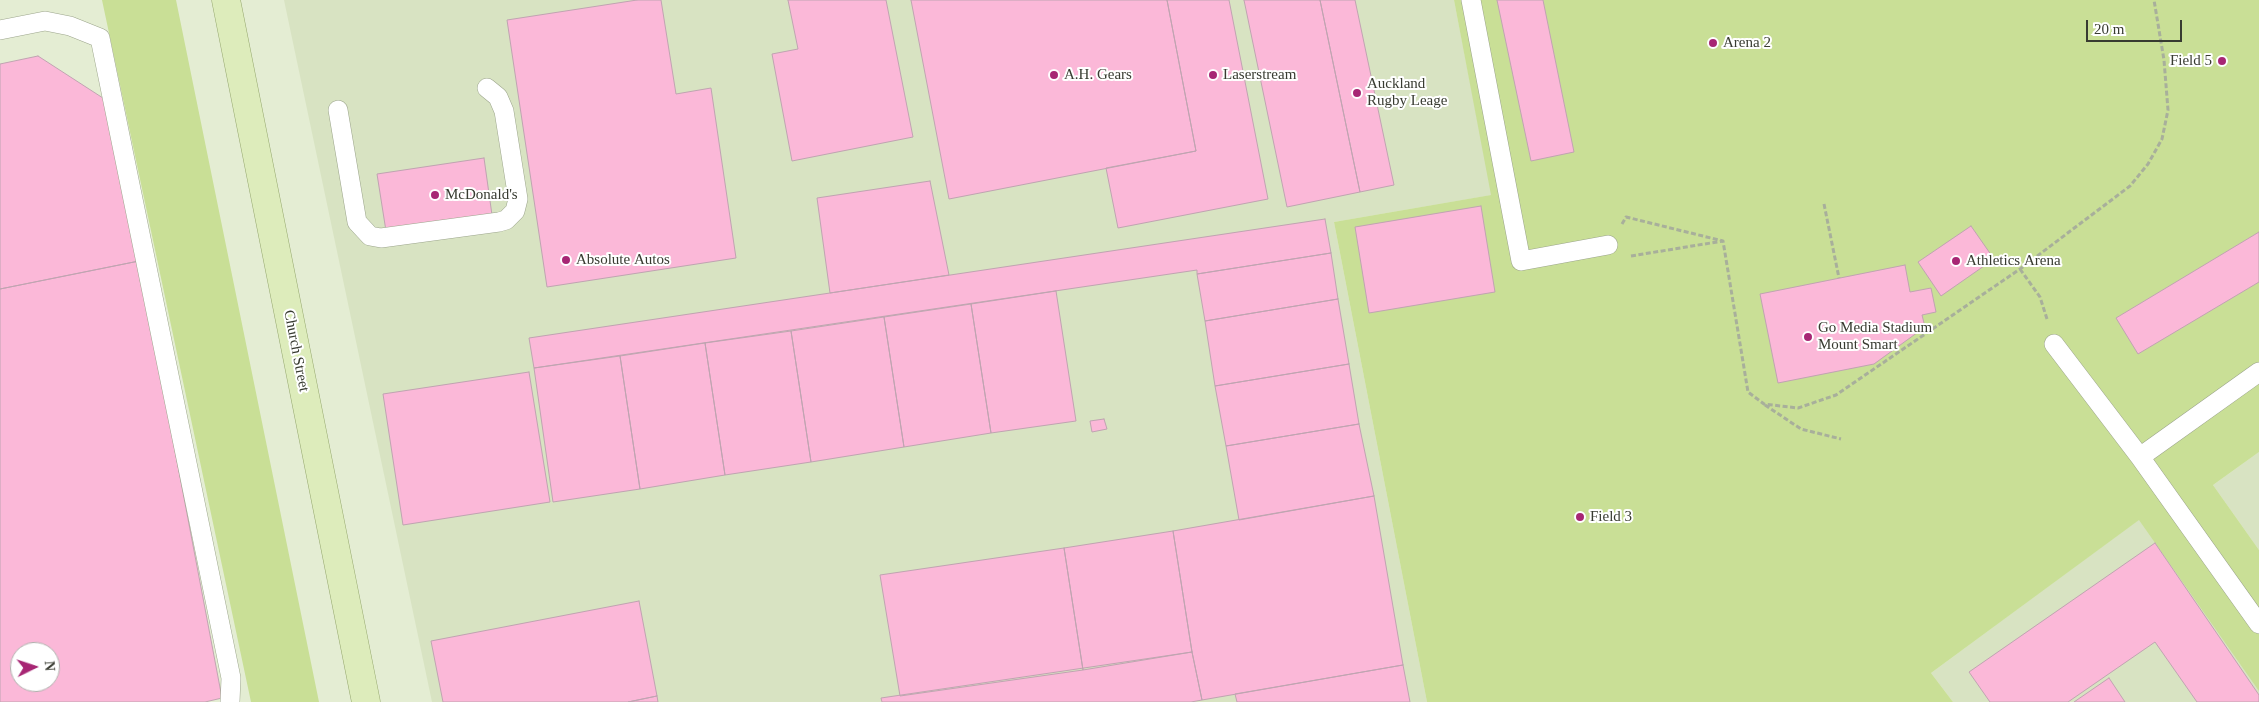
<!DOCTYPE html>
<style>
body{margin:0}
#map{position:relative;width:2259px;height:702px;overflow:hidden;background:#e4edd3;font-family:"Times New Roman",serif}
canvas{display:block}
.north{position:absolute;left:10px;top:642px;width:50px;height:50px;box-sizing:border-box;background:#fff;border:1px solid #afb1ad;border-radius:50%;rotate:86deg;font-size:14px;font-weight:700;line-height:20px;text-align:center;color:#383b31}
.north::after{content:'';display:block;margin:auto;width:18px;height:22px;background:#a72674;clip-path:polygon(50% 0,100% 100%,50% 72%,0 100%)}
.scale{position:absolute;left:2086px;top:20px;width:96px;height:22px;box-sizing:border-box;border:2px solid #383b31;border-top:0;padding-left:6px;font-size:15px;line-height:18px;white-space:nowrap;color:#383b31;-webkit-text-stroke:4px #fff;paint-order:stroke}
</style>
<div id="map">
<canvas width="2259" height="702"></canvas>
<div class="north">N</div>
<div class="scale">20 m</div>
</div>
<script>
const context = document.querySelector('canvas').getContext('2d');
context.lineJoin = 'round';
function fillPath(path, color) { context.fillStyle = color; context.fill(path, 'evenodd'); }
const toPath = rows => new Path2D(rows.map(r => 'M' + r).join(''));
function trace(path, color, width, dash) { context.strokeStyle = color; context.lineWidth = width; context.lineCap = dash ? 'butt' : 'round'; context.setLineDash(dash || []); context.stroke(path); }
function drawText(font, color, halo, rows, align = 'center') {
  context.font = font + ' "Times New Roman",serif'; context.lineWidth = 4; context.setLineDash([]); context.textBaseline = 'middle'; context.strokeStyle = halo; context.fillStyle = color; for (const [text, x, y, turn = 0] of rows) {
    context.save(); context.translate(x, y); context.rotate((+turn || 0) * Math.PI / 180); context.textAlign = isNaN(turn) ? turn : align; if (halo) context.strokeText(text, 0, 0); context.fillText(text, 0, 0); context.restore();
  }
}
fillPath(toPath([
 [284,0,1454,0,1492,195,1334,222,1427,702,432,702],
 [2259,452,2259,550,2213,485],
 [2149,512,2259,665,2259,702,1953,702,1931,673]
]), '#d8e3c2');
fillPath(toPath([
 [102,0,176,0,319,702,251,702],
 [1454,0,2259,0,2259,452,2213,485,2259,550,2259,691,2139,520,1931,673,1953,702,1427,702,1334,222,1491,195]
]), '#c9df96');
const building = toPath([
 [637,0,661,0,676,94,711,88,736,258,547,287,507,20,637,0],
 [788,0,886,0,913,137,792,161,772,54,798,49,788,0],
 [911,0,1167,0,1196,151,949,199,911,0],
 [1167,0,1229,0,1268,199,1118,228,1106,168,1196,151,1167,0],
 [1244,0,1320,0,1360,192,1287,207,1244,0],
 [1320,0,1355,0,1394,185,1360,192,1320,0],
 [1497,0,1543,0,1574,152,1531,161,1497,0],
 [38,56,106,100,139,261,0,289,0,64,38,56],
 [484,158,492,215,386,231,377,174,484,158],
 [930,181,949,275,830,293,817,198,930,181],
 [1481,206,1495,292,1369,313,1355,227,1481,206],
 [1325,219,1331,253,1197,274,1197,270,534,368,529,338,1325,219],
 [1971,226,1994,259,1941,296,1918,262,1971,226],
 [2259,232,2259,282,2138,354,2116,318,2259,232],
 [1331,253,1338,299,1205,321,1197,274,1331,253],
 [139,261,222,698,205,702,0,702,0,289,139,261],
 [20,652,50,652,50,682,20,682,20,652],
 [1905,265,1910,292,1931,288,1936,312,1922,315,1925,327,1874,364,1778,383,1760,294,1905,265],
 [1056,291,1076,421,991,433,971,304,1056,291],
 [1338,299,1349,364,1215,386,1205,321,1338,299],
 [971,304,991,433,904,447,884,317,971,304],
 [884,317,904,447,811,462,791,331,884,317],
 [791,331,811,462,725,475,705,343,791,331],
 [705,343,725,475,640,489,620,356,705,343],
 [620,356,640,489,553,502,534,368,620,356],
 [1349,364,1359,424,1226,446,1215,386,1349,364],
 [529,372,550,502,403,525,383,394,529,372],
 [1104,419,1107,429,1092,432,1090,421,1104,419],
 [1359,424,1374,496,1239,520,1226,446,1359,424],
 [1374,496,1403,665,1202,700,1192,652,1173,531,1374,496],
 [1173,531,1192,652,1083,670,1064,548,1173,531],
 [2155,543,2259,695,2259,702,2197,702,2155,642,2068,702,1990,702,1969,672,2155,543],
 [1064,548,1083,670,900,696,880,575,1064,548],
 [639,601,657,696,628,702,443,702,431,641,639,601],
 [1192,652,1202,700,1191,702,882,702,881,698,1192,652],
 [1403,665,1410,702,1237,702,1235,694,1403,665],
 [2109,678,2125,702,2074,702,2109,678],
 [657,696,658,702,628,702,657,696]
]);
fillPath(building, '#fbb8d8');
trace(building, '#c0a4b1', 1);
const service = toPath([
 [1471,0,1521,261,1608,245],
 [0,30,45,21,70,26,100,38,231,678,230,702],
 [338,110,357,222,370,236,381,238,499,222,506,220,515,211,518,199,504,111,498,97,487,88],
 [2054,344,2140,457,2259,624],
 [2140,457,2259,372]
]);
const primary = toPath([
 [226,0,366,702]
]);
trace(service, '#9ca58c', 20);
trace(primary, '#94a66d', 29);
trace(toPath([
 [1824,204,1839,278],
 [1622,224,1626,217,1723,241],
 [1631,256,1723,241,1748,392,1764,404,1798,408,1836,395,2020,269,2130,186,2148,164,2162,139,2168,110,2164,60,2154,0],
 [2020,269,2040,297,2047,319],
 [1765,405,1801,429,1841,439]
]), '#a8af9b', 3, [5, 2.5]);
trace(service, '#fff', 19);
trace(primary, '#ddecbb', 28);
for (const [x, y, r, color] of [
 [1713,43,5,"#a72674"],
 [2222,61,5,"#a72674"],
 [1054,75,5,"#a72674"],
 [1213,75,5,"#a72674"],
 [1357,93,5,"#a72674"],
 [435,195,5,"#a72674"],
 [566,260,5,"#a72674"],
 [1956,261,5,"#a72674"],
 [1808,337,5,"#a72674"],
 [1580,517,5,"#a72674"]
]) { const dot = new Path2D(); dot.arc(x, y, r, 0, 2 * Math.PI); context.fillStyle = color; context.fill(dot); trace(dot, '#fff', 2); }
drawText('15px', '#383b31', '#fff', [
 ["Arena 2",1723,43],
 ["Field 5",2212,61,"right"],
 ["A.H. Gears",1064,75],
 ["Laserstream",1223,75],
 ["Auckland",1367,84],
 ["Rugby Leage",1367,101],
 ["McDonald's",445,195],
 ["Absolute Autos",576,260],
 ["Athletics Arena",1966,261],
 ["Go Media Stadium",1818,328],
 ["Mount Smart",1818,345],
 ["Field 3",1590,517]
], 'left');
drawText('15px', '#383b31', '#fff', [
 ["Church Street",296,351,79]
]);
</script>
